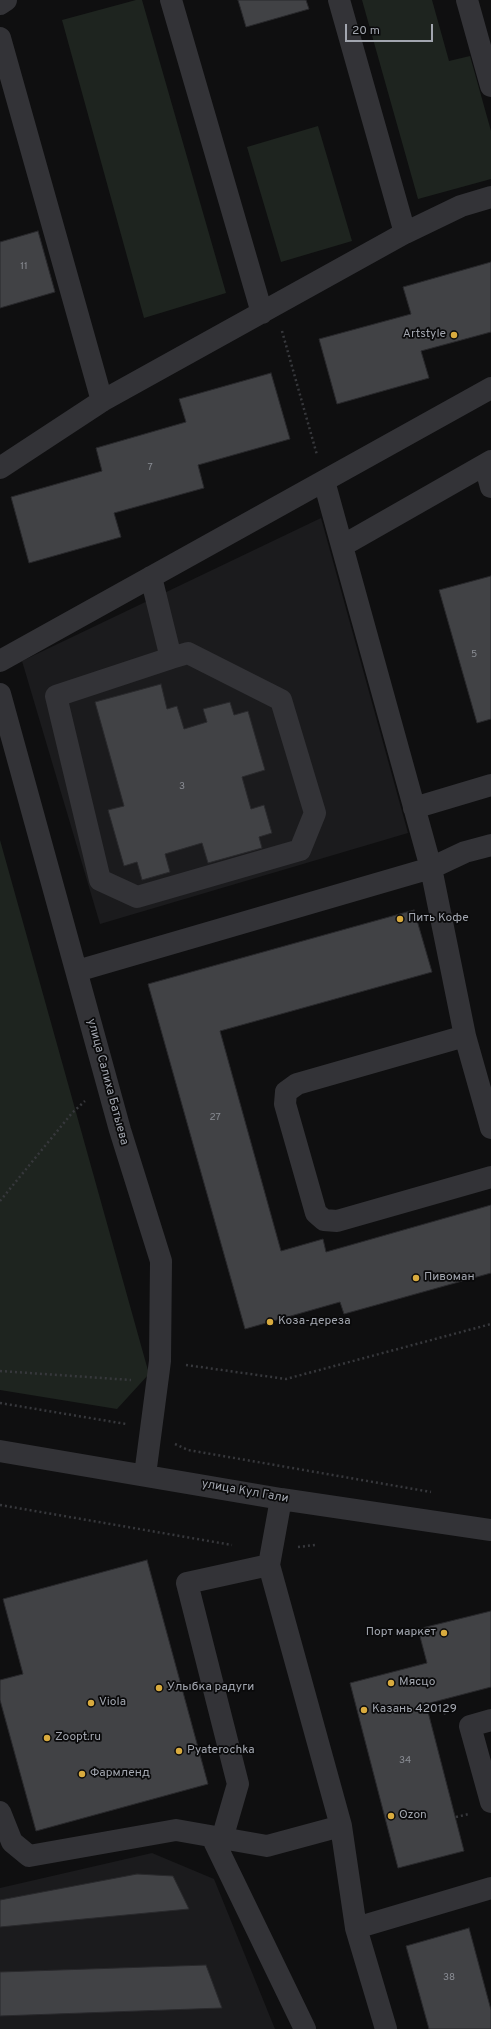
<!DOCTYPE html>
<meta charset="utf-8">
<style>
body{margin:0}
#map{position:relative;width:491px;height:2029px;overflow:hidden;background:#0f0f10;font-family:Overpass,sans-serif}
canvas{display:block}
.scale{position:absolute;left:345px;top:24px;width:88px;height:18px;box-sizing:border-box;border:2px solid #a2a6af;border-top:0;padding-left:5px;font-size:12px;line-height:14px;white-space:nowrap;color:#a2a6af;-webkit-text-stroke:3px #0a0a0b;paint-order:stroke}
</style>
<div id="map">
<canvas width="491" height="2029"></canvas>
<div class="scale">20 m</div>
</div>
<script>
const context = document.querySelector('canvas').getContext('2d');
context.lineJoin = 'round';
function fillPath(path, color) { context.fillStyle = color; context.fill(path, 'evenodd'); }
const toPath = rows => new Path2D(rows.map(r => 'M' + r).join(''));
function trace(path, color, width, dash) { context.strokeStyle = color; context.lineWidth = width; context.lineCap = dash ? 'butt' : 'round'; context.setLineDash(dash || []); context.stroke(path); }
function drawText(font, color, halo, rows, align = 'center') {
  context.font = font + ' Overpass,sans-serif'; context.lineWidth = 3.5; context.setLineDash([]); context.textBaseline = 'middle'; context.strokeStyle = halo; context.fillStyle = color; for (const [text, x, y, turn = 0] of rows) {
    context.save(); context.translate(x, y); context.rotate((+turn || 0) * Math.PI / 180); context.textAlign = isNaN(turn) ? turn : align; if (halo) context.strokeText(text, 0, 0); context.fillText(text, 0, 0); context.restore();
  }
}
fillPath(toPath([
 [321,518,408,833,100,924,22,661],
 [152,1853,214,1879,275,2029,0,2029,0,1888]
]), '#1b1b1d');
fillPath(toPath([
 [136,0,142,0,226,293,144,318,62,20],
 [362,0,432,0,449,61,470,56,491,131,491,179,418,199],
 [318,126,352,241,281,262,247,147],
 [0,840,149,1374,117,1409,0,1390]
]), '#1e241f');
const building = toPath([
 [238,0,306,0,309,9,246,27,238,0],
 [38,231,55,292,0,308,0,242,38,231],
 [491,262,491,332,421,351,429,378,337,404,319,339,411,314,403,287,491,262],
 [271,373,290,439,198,465,204,488,114,513,121,537,29,563,11,497,102,471,96,448,186,422,179,399,271,373],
 [491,576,491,719,477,723,439,590,491,576],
 [161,684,167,709,177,706,184,729,207,722,203,709,230,702,234,715,248,711,265,770,242,777,251,809,264,805,272,833,259,837,262,848,208,863,202,843,165,854,170,872,142,880,137,862,124,866,108,810,124,806,95,702,161,684],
 [414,910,432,972,220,1031,281,1251,323,1239,326,1252,491,1205,491,1273,344,1314,340,1302,245,1329,148,984,414,910],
 [147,1560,208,1784,36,1831,0,1700,0,1680,23,1674,3,1599,147,1560],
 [491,1611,491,1687,426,1704,464,1851,398,1868,350,1683,427,1663,418,1629,491,1611],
 [137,1874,173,1876,189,1909,0,1927,0,1900,137,1874],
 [469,1928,491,2010,491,2029,429,2029,406,1946,469,1928],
 [206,1965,222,2008,0,2016,0,1972,206,1965]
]);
fillPath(building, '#414245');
trace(building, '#29292c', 1);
trace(toPath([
 [282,331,317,455],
 [0,1201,72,1113,85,1101],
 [186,1365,286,1379,491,1324],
 [0,1371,131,1380],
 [0,1403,126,1424],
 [175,1444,188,1450,431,1492],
 [0,1505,232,1545],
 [298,1547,315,1545],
 [426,1704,446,1714],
 [456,1817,469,1814]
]), '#37383c', 2.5, [2, 3]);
trace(toPath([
 [171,0,262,313],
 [339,0,405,233],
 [467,0,491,86],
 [0,4,6,0],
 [0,38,102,401],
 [485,465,491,487],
 [0,468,102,401,405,233,461,206,491,197],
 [324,481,431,868,465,1036,491,1128],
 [342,546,491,461],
 [151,577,171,658,188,653,281,700,315,813,300,850,137,897,100,880,56,696,171,658],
 [0,661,491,388],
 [0,694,120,1130,161,1261,160,1361,145,1475],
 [414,808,491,785],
 [77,971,431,868,465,852,491,845],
 [465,1036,297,1084,286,1092,285,1104,316,1213,324,1220,337,1221,491,1177],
 [0,1451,281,1499,491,1530],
 [281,1499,269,1565,341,1826,356,1928,386,2029],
 [491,1720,470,1726,491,1802],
 [0,1812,12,1842,29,1856,176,1830,267,1846,341,1826],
 [212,1837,305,2029],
 [222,1839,238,1784,187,1583,269,1565],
 [356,1928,491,1888]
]), '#333337', 22);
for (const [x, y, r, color] of [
 [454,335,4,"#d9ab3e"],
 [400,919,4,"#d9ab3e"],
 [416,1278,4,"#d9ab3e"],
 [270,1322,4,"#d9ab3e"],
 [444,1633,4,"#d9ab3e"],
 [391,1683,4,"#d9ab3e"],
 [159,1688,4,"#d9ab3e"],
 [91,1703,4,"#d9ab3e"],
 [364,1710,4,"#d9ab3e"],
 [47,1738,4,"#d9ab3e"],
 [179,1751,4,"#d9ab3e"],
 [82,1774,4,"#d9ab3e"],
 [391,1816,4,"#d9ab3e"]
]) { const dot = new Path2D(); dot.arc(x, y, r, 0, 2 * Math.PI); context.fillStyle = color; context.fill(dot); trace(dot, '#0a0a0b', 1.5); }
drawText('10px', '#8a8d94', null, [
 ["11",24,267],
 ["7",150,468],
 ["5",474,655],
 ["3",182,787],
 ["27",215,1118],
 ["34",405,1761],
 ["38",449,1978]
]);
drawText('12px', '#a2a6af', '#0a0a0b', [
 ["Artstyle",446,335,"right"],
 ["Пить Кофе",408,919],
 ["Пивоман",424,1278],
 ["Коза-дереза",278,1322],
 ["Порт маркет",436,1633,"right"],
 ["Мясцо",399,1683],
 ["Улыбка радуги",167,1688],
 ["Viola",99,1703],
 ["Казань 420129",372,1710],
 ["Zoopt.ru",55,1738],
 ["Pyaterochka",187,1751],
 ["Фармленд",90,1774],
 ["Ozon",399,1816]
], 'left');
drawText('12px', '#a2a6af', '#0a0a0b', [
 ["улица Салиха Батыева",107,1082,75],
 ["улица Кул Гали",245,1492,10]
]);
</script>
